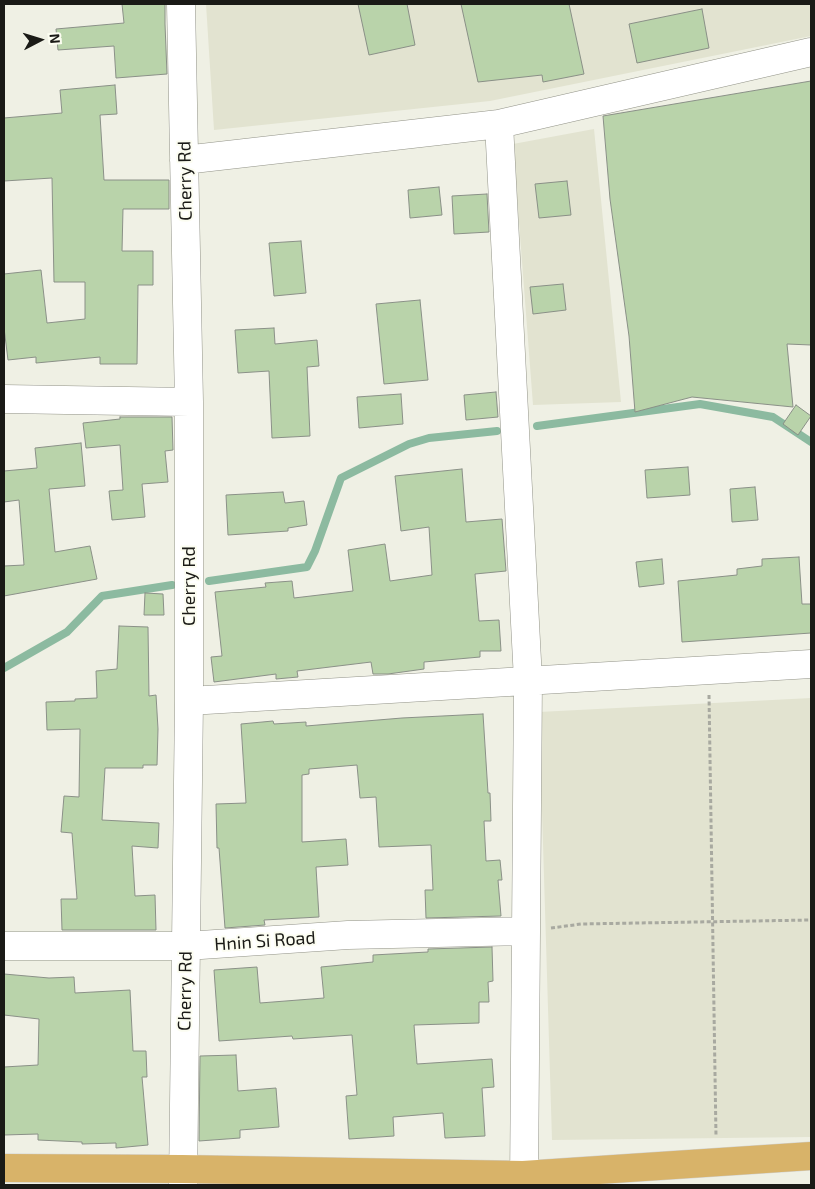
<!DOCTYPE html>
<style>
body{margin:0}
#map{position:relative;width:815px;height:1189px;overflow:hidden;background:#eff0e4;font-family:"Exo 2",sans-serif}
canvas{display:block}
.frame{position:absolute;inset:0;border:5px solid #1a1a16;pointer-events:none}
.north{position:absolute;left:15px;top:15px;width:50px;height:50px;-webkit-text-stroke:4px #fcfdf1;paint-order:stroke;rotate:85deg;font-size:14px;font-weight:700;line-height:20px;text-align:center;color:#1a1a16}
.north::after{content:'';display:block;margin:auto;width:18px;height:22px;background:#1a1a16;clip-path:polygon(50% 0,100% 100%,50% 72%,0 100%)}
</style>
<div id="map">
<canvas width="815" height="1189"></canvas>
<div class="frame"></div>
<div class="north">N</div>
</div>
<script>
const context = document.querySelector('canvas').getContext('2d');
context.lineJoin = 'round';
function fillPath(path, color) { context.fillStyle = color; context.fill(path, 'evenodd'); }
const toPath = rows => new Path2D(rows.map(r => 'M' + r).join(''));
function trace(path, color, width, dash) { context.strokeStyle = color; context.lineWidth = width; context.lineCap = dash ? 'butt' : 'round'; context.setLineDash(dash || []); context.stroke(path); }
function drawText(font, color, halo, rows, align = 'center') {
  context.font = font + ' "Exo 2",sans-serif'; context.lineWidth = 4; context.setLineDash([]); context.textBaseline = 'middle'; context.strokeStyle = halo; context.fillStyle = color; for (const [text, x, y, turn = 0] of rows) {
    context.save(); context.translate(x, y); context.rotate((+turn || 0) * Math.PI / 180); context.textAlign = isNaN(turn) ? turn : align; if (halo) context.strokeText(text, 0, 0); context.fillText(text, 0, 0); context.restore();
  }
}
fillPath(toPath([
 [206,4,811,4,811,36,490,101,214,130],
 [594,129,621,402,533,405,513,144],
 [811,698,811,1137,552,1140,539,712]
]), '#e2e3d0');
trace(toPath([
 [537,426,700,404,773,417,811,442],
 [209,581,307,567,315,551,341,478,409,444,429,438,497,431],
 [4,668,67,632,102,596,172,585]
]), '#8cbaa0', 8);
const building = toPath([
 [122,4,165,4,165,24,167,74,116,78,114,46,58,50,56,29,124,23,122,4],
 [358,4,407,4,415,45,369,55,358,4],
 [461,4,569,4,584,74,543,82,542,75,478,82,461,4],
 [702,9,709,48,637,63,629,24,702,9],
 [811,81,811,345,787,344,793,407,692,397,635,412,629,336,610,199,603,116,811,81],
 [115,85,117,114,100,115,104,180,169,180,169,209,123,209,122,251,153,251,153,285,138,285,137,364,100,364,100,357,36,363,36,357,8,360,4,328,4,274,41,270,47,323,85,319,85,282,54,282,52,178,4,181,4,118,62,113,60,90,115,85],
 [567,181,571,215,539,218,535,184,567,181],
 [439,187,442,215,410,218,408,190,439,187],
 [487,194,489,232,454,234,452,196,487,194],
 [301,241,306,293,274,296,269,243,301,241],
 [563,284,566,310,533,314,530,287,563,284],
 [420,300,428,380,384,384,376,304,420,300],
 [274,328,275,344,317,340,319,366,307,367,310,436,272,438,269,371,238,373,235,330,274,328],
 [496,392,498,417,466,420,464,395,496,392],
 [401,394,403,424,359,428,357,397,401,394],
 [796,405,811,416,798,435,783,424,796,405],
 [120,417,172,417,173,450,165,451,168,482,142,484,145,517,112,520,109,491,123,490,120,445,86,448,83,423,120,419,120,417],
 [81,443,85,486,49,489,55,552,90,546,97,579,4,596,4,566,24,565,19,500,4,502,4,471,37,468,35,448,81,443],
 [688,467,690,495,647,498,645,470,688,467],
 [462,469,466,522,502,519,506,571,475,574,479,621,499,620,501,651,480,651,480,657,424,662,424,669,388,674,373,674,371,662,297,671,298,677,276,679,276,674,214,682,211,657,222,656,215,592,266,587,265,583,292,581,294,598,353,591,348,550,385,544,390,581,432,575,429,527,401,531,395,476,462,469],
 [755,487,758,520,732,522,730,489,755,487],
 [283,492,285,503,304,501,307,525,288,528,288,531,228,535,226,495,283,492],
 [799,557,802,604,811,604,811,633,682,642,678,581,737,575,737,569,762,566,762,559,799,557],
 [662,559,664,584,639,587,636,562,662,559],
 [145,593,163,594,164,615,144,615,145,593],
 [119,626,148,627,149,696,156,695,158,729,157,765,143,765,143,768,105,768,102,820,159,823,158,848,132,846,135,896,155,895,156,930,62,930,61,899,77,899,72,833,61,832,64,796,79,797,80,729,47,730,46,702,75,701,75,699,97,698,96,671,117,669,119,626],
 [483,714,488,793,490,793,491,821,484,821,486,861,500,860,502,880,498,880,501,916,426,918,425,890,433,890,431,845,379,847,376,797,360,798,357,765,309,769,309,774,302,775,302,842,346,839,348,865,316,867,319,917,264,920,265,925,225,928,219,848,217,848,216,804,246,803,241,724,273,721,274,724,306,722,306,726,402,718,483,714],
 [492,947,493,981,488,982,489,1002,479,1002,479,1023,414,1025,417,1064,492,1059,494,1087,482,1088,485,1136,445,1138,443,1113,393,1117,394,1136,349,1139,346,1096,357,1095,352,1035,293,1039,292,1036,219,1041,214,970,257,967,260,1003,324,998,321,967,373,962,373,955,428,952,428,949,492,947],
 [4,974,49,978,74,977,75,993,130,990,133,1051,146,1051,147,1077,142,1077,148,1145,116,1148,116,1143,82,1144,82,1142,38,1140,38,1134,4,1135,4,1067,38,1065,39,1019,4,1015,4,974],
 [236,1055,238,1091,276,1088,279,1127,240,1130,240,1138,199,1141,200,1056,236,1055]
]);
fillPath(building, '#b9d3aa');
trace(building, '#8a9087', 1);
const minor = toPath([
 [181,4,189,402,189,701,183,1185],
 [499,124,528,680,524,1185],
 [184,160,499,124,811,52],
 [4,399,189,402],
 [189,701,811,664],
 [4,946,186,946,348,935,526,931]
]);
const highway = toPath([
 [4,1168,182,1169,523,1175,811,1156]
]);
trace(minor, '#929388', 29);
trace(highway, '#d1d1d0', 29);
trace(toPath([
 [709,695,716,1137],
 [551,928,581,924,811,920]
]), '#a8a9a0', 3, [4, 2.5]);
trace(minor, '#fff', 28);
trace(highway, '#d8b369', 28);
drawText('18px', '#1a1a16', '#fcfdf1', [
 ["Cherry Rd",185,181,-91],
 ["Cherry Rd",189,586,-90],
 ["Hnin Si Road",265,941,-4],
 ["Cherry Rd",185,991,-89]
]);
</script>
